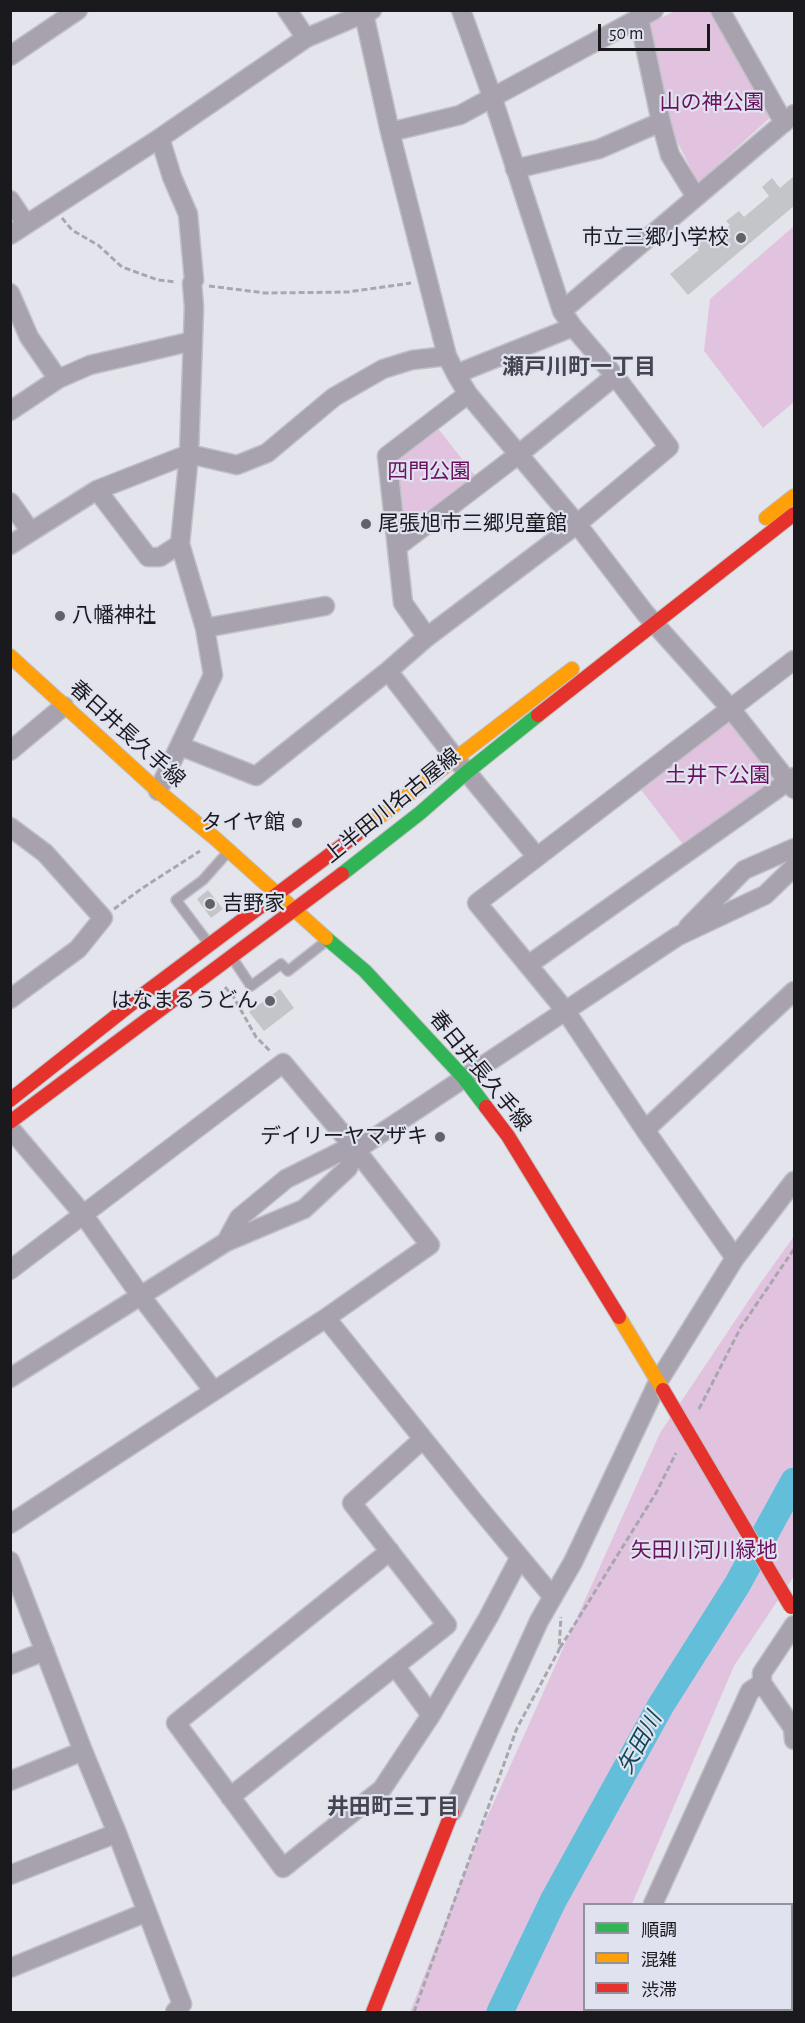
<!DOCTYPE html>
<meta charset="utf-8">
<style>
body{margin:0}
#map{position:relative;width:805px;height:2023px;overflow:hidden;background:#e4e5ec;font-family:"Alegreya Sans","Noto Sans JP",sans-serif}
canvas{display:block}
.frame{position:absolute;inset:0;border:12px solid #1a1a1e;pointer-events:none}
.legend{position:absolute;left:583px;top:1903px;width:210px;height:108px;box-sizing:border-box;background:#e0e3ef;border:2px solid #91939b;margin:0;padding:8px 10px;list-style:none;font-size:18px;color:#1a1a1e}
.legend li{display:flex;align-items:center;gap:12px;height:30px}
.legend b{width:30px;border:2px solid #91939b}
.scale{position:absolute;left:598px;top:24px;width:112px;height:27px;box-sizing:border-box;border:3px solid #1a1a1e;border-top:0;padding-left:8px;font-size:18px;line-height:21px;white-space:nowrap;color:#1a1a1e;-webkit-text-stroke:4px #e0e3ef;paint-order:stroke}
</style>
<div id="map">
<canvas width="805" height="2023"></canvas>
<div class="frame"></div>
<ul class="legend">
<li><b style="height:8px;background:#30b455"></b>順調</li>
<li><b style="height:8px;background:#ff9f0a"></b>混雑</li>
<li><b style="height:8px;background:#e5322d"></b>渋滞</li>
</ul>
<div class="scale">50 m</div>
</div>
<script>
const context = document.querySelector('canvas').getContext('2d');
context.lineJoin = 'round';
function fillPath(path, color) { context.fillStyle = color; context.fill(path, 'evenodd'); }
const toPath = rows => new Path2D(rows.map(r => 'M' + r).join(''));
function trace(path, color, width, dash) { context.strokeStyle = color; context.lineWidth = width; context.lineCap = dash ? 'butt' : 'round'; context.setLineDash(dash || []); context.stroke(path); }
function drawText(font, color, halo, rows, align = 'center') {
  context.font = font + ' "Alegreya Sans","Noto Sans JP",sans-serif'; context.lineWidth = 4.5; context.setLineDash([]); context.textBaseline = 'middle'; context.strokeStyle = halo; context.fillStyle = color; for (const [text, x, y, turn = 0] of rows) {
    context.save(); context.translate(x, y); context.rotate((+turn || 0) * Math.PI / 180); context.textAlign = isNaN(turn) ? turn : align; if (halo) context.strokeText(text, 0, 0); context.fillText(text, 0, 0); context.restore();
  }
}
fillPath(toPath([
 [675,11,711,11,774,114,698,183,666,119,648,24],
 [794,226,794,402,763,428,704,351,710,299],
 [436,426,477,478,401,537,391,457],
 [730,718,779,779,685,847,638,786],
 [794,1236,794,1576,734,1666,632,1904,584,1904,584,2010,609,2010,609,2012,410,2012,480,1833,660,1433,757,1288]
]), '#e2c3df');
trace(toPath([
 [500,2012,553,1901,661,1705,737,1585,794,1481]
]), '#63beda', 27);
fillPath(toPath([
 [794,176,794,206,688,295,670,274,699,250,690,240,701,231,710,242,730,225,726,221,739,211,744,217,769,196,762,187,772,178,780,188],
 [208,890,223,909,211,918,197,899],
 [280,989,294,1008,264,1031,249,1012]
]), '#c3c5c9');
const lane = toPath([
 [209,944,176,900,203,880,227,853],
 [233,959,251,986,281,964,288,971,325,942]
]);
const street = toPath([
 [287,10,306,38],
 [720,10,784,123],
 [364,14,390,132,447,356,456,374,468,394,577,524,645,613,731,709,794,789],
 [639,18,661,122,670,155,696,197],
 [10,56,78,10],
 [390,132,460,115,654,10],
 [515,169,599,149,661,122],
 [10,200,26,224],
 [10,235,160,138,306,38,372,10],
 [10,293,29,337,58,379],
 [562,311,794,114],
 [456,374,573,327],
 [10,411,58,379,90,365,193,341],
 [97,490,148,557,160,557,180,544],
 [10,502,31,532],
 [10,545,97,490,189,454,237,465,267,453,334,397,383,369,412,360,447,356],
 [397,547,519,454,615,376],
 [205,628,325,606],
 [427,637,403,603,387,456,468,394],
 [388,671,456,759,537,857],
 [180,746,256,776,388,671,427,637,577,524,669,447,615,376,573,327,562,311,493,99,461,10],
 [10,751,64,706],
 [158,791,213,675,205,628,180,544,189,454,194,307,192,283,194,280,188,214,172,177,160,138],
 [10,827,45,853,103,918,78,949,10,999],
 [688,927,744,870,794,848],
 [528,965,794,777],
 [10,1128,83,1214,140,1295,213,1390],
 [645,1130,794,991],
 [226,1242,239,1218,286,1179,344,1150,356,1150],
 [735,1258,645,1130,565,1010,477,903,794,660],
 [10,1270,283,1063,356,1150,430,1245,326,1318,10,1524],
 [326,1318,474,1502,553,1597],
 [10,1378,226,1242,304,1209,348,1168,356,1150,678,936,765,895,794,867],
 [390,1551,176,1723,283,1868,382,1789,431,1715,395,1666],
 [10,1561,83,1751,117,1833,182,2004,175,2012],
 [10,1665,45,1651],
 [762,1683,793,1728,794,1740],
 [431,1715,488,1618,520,1557],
 [10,1781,83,1751],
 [230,1797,447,1625,352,1503,423,1439],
 [452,1812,539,1621,573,1562,658,1382,735,1258,794,1181],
 [10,1875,117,1833],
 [653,1904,750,1691,762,1683,762,1673,794,1625],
 [10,1968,147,1912],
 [751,2010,794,2012]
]);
const fast = toPath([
 [342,874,420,813,467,772,538,715],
 [326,938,365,971,464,1078,486,1107]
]);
const slow = toPath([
 [766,518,794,496],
 [10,656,158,791,217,840,326,938],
 [356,835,572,669],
 [619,1317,663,1390]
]);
const jam = toPath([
 [538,715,794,514],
 [10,1100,149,990,356,835],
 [486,1107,508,1136,619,1317],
 [10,1122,342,874],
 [373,2012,452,1812]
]);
trace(lane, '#c0c1c6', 12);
trace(street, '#c0c1c6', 21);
trace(fast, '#c0c1c6', 16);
trace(slow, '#c0c1c6', 16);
trace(jam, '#c0c1c6', 16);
trace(toPath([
 [62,218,72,230,98,245,122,267,158,280,176,282],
 [209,286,265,293,348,292,411,283],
 [114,909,141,889,200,851],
 [225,987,233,996,256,1037,271,1052],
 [699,1409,741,1327,794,1249],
 [560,1648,656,1493,676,1453],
 [414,2012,517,1728,559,1650,561,1617]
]), '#a8a6ae', 3, [6, 3]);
trace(lane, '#a7a2ae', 9);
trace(street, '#a7a2ae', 18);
trace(fast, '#30b455', 14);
trace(slow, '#ff9f0a', 14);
trace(jam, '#e5322d', 14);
const jamBridge = toPath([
 [663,1390,791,1607]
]);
trace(jamBridge, '#c0c1c6', 16, []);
trace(jamBridge, '#e5322d', 14);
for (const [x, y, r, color] of [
 [741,238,6,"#616166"],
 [366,524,6,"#616166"],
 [60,616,6,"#616166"],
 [297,823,6,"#616166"],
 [210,904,6,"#616166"],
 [270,1001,6,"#616166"],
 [440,1137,6,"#616166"]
]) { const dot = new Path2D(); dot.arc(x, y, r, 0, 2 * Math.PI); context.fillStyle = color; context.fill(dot); trace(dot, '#e0e3ef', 2); }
drawText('21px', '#69115f', '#e0e3ef', [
 ["山の神公園",712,103],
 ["四門公園",429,472],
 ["土井下公園",718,776],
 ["矢田川河川緑地",704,1551]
]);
drawText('21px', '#1a1a1e', '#e0e3ef', [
 ["市立三郷小学校",729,238],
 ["尾張旭市三郷児童館",378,524,"left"],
 ["八幡神社",72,616,"left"],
 ["タイヤ館",285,823],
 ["吉野家",222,904,"left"],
 ["はなまるうどん",258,1001],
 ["デイリーヤマザキ",428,1137]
], 'right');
drawText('21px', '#1a1a1e', '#e0e3ef', [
 ["春日井長久手線",127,734,42],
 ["上半田川名古屋線",392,806,-39],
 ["春日井長久手線",480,1071,51]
]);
drawText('bold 22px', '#44454f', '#e0e3ef', [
 ["瀬戸川町一丁目",579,367],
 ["井田町三丁目",393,1807]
]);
drawText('italic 22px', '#114655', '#e0e3ef', [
 ["矢田川",640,1743,-61]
]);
</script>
